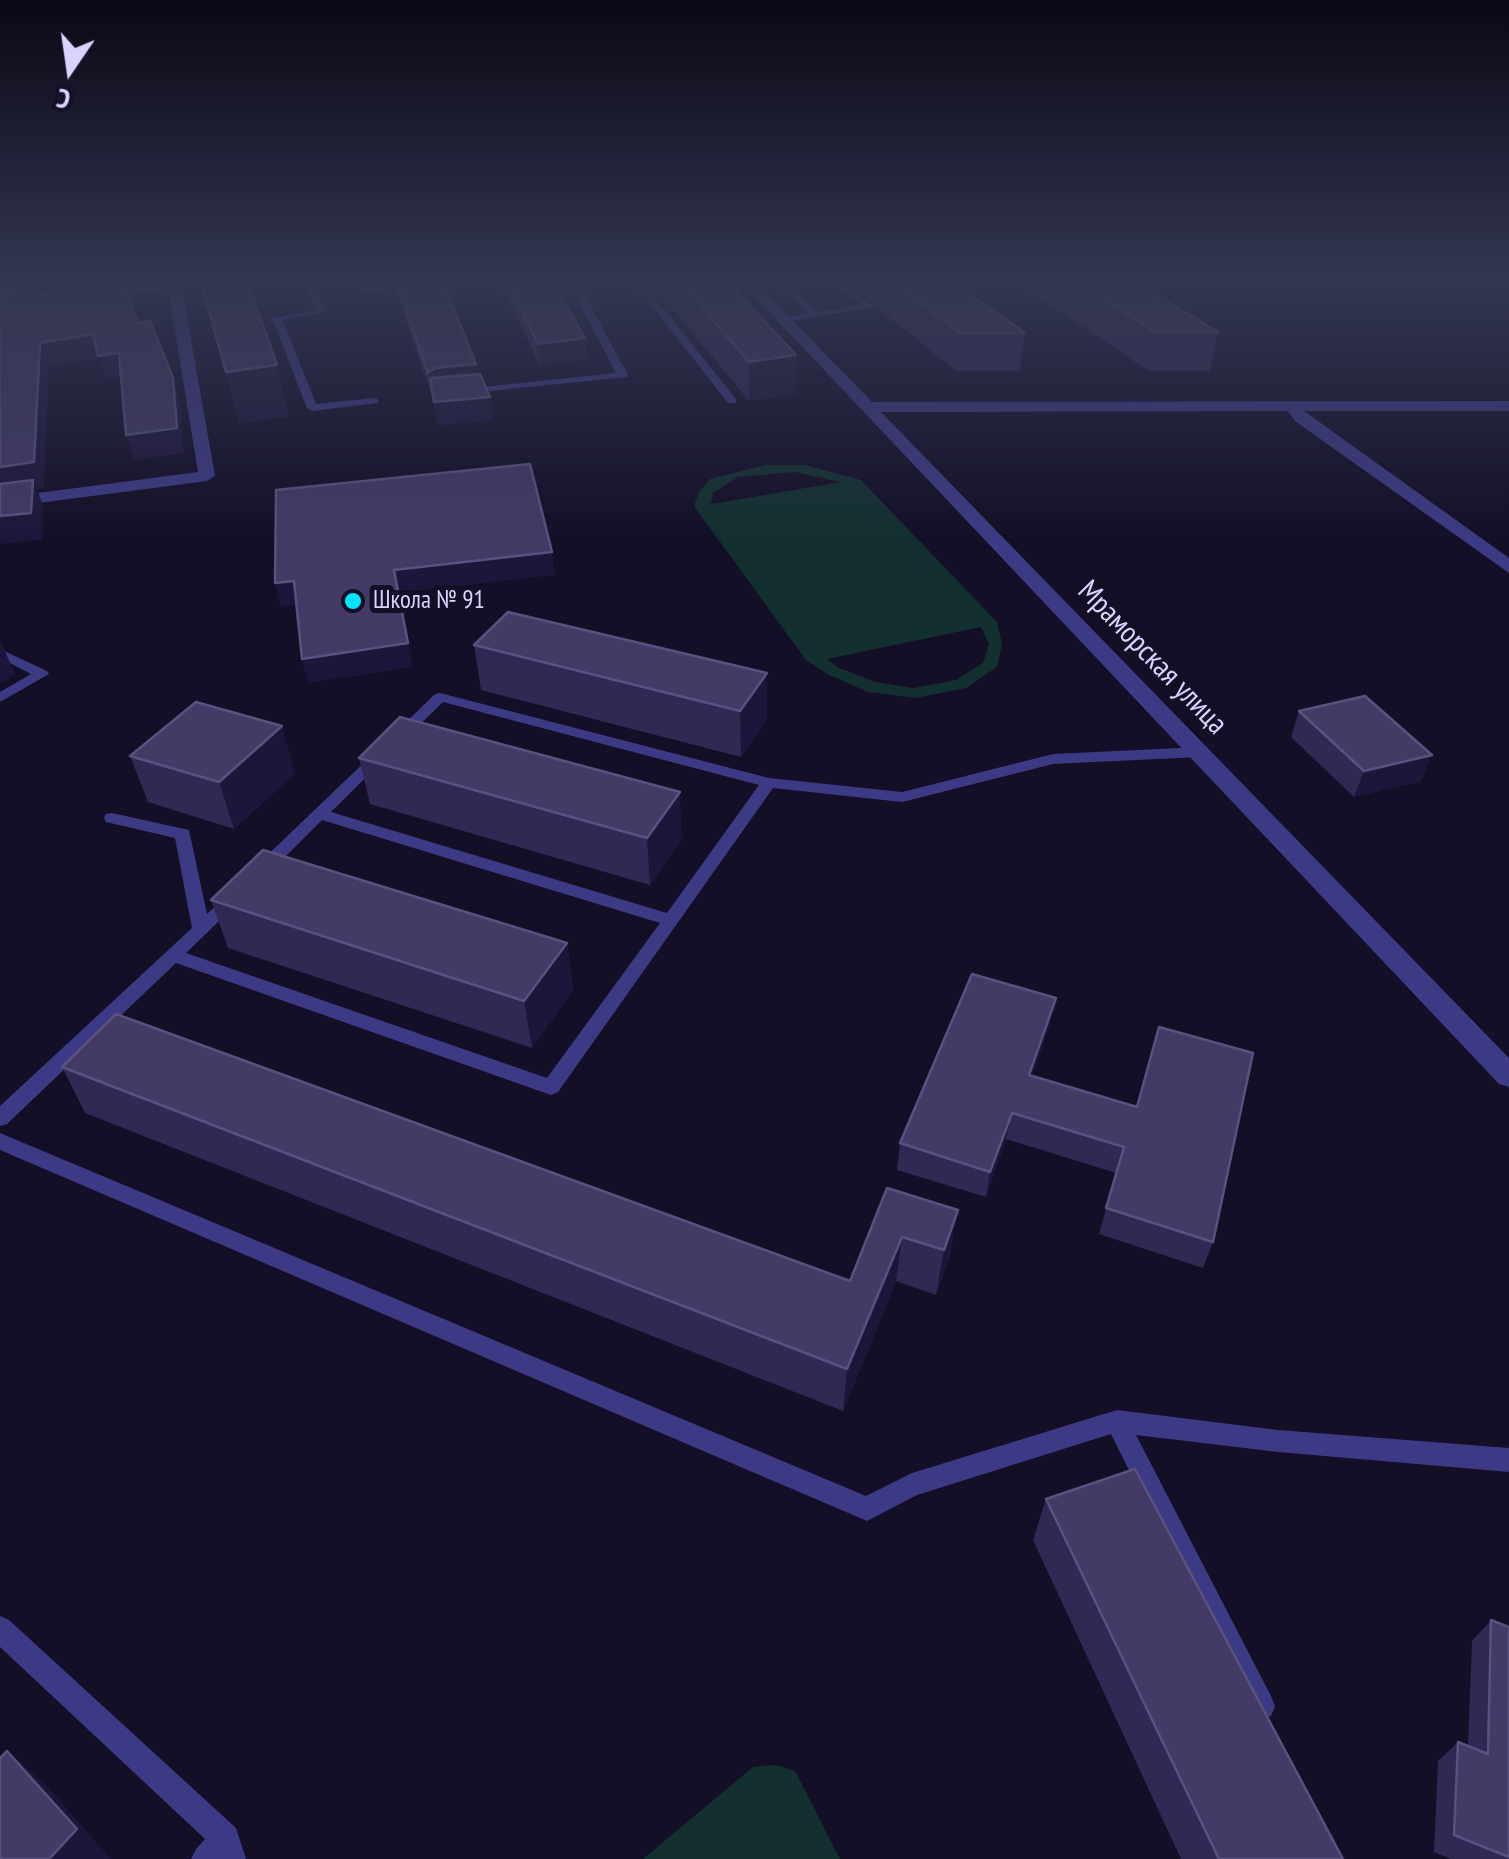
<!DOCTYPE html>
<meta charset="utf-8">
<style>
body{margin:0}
#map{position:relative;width:1509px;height:1859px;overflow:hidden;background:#130f26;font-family:"PT Sans Narrow",sans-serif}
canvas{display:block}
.north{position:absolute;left:20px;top:20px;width:100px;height:100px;-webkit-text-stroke:8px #130f26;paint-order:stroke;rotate:193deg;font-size:28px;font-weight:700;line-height:40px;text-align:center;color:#d9d4ff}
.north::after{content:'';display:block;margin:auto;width:35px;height:45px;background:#d9d4ff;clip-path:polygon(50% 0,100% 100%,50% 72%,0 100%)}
</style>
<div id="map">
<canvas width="1509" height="1859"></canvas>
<div class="north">С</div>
</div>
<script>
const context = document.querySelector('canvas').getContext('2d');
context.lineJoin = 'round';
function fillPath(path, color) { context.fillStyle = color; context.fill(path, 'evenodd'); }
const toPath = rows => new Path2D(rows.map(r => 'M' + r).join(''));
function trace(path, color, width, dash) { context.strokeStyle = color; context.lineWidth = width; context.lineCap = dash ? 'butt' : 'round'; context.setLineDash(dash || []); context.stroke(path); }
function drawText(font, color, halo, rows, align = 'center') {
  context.font = font + ' "PT Sans Narrow",sans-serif'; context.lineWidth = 10; context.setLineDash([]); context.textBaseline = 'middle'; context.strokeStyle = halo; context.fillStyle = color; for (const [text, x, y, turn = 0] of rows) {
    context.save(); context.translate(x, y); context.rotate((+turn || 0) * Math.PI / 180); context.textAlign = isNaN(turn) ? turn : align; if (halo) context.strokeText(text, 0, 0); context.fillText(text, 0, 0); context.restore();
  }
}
fillPath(toPath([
 [765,465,805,465,861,480,997,622,1002,644,997,667,966,688,916,698,868,692,829,675,806,660,694,506,699,492,710,479],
 [795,472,841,482,711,504,713,493,738,477],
 [981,627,989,644,983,663,956,680,913,688,875,682,839,668,827,659],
 [776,1765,795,1771,840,1859,643,1859,753,1767]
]), '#12302f');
fillPath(toPath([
 [304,283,313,283,327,312,283,320,316,404,374,398,378,399,378,403,312,411,307,408,272,318,316,310,304,283],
 [399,283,427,283,364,292,359,289,399,283],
 [569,283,578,283,628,375,627,377,460,394,459,392,464,389,616,373,569,283],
 [634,283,643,283,736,399,736,403,728,403,634,283],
 [777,283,786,283,819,312,862,305,842,289,857,284,862,287,855,290,875,307,782,322,782,318,809,313,777,283],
 [0,649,47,671,49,674,0,702,0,692,31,674,0,658,0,649],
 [440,693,769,778,902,792,1053,754,1200,747,1208,752,1200,757,1053,764,902,802,773,788,558,1092,551,1095,176,963,7,1124,0,1126,0,1106,192,928,175,838,106,822,104,818,106,814,112,813,189,830,207,914,226,896,232,894,241,900,186,953,547,1078,660,923,322,820,267,875,255,875,253,871,255,867,373,754,378,752,386,757,331,812,667,913,759,785,443,702,406,738,396,738,393,735,396,732,435,694,440,693],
 [0,1133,866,1496,912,1473,1117,1410,1278,1430,1509,1448,1509,1472,1278,1452,1136,1435,1271,1696,1275,1706,1271,1716,1261,1720,1251,1716,1111,1434,917,1495,867,1521,0,1150,0,1133],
 [0,1616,9,1620,236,1828,246,1859,191,1859,196,1849,205,1839,0,1647,0,1616]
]), '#3d3a85');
fillPath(toPath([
 [146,283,181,283,215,476,207,481,0,508,0,498,198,472,168,288,93,298,86,294,146,283],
 [742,283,756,283,872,402,1509,401,1509,411,1304,411,1509,558,1509,573,1295,421,1288,411,881,412,1509,1058,1509,1087,1499,1084,742,283]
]), '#3d3a85');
fillPath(toPath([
 [200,283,248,283,289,416,240,423],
 [395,283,443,283,477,374,490,397,493,420,438,425,432,392,431,393,396,291],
 [500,283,554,283,585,338,587,359,540,365],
 [652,283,729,283,796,355,795,394,749,401],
 [861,283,954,283,1025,333,1020,371,956,371,878,308,862,291,862,283],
 [1017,283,1137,283,1218,332,1210,371,1149,371],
 [474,645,767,673,767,719,741,757,481,690],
 [1299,711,1421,781,1354,797,1291,737],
 [130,756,295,773,234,829,148,802],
 [359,758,682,839,650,885,370,804],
 [211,900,567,943,573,990,532,1048,228,948],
 [1050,1024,1032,1076,1137,1107,1213,1242,1203,1268,1099,1234,1116,1173,1006,1139,986,1197,897,1170,900,1143],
 [62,1067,850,1281,887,1188,950,1255,936,1295,896,1281,843,1411,85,1113],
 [1046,1499,1343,1859,1181,1859,1033,1540],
 [1491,1620,1509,1627,1509,1859,1451,1859,1434,1852,1438,1761,1458,1742,1468,1746,1472,1641]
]), '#312854');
fillPath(toPath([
 [93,334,119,353,127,377,106,380,99,358,49,367,44,488,37,489,43,506,42,540,0,544,0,467,40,343],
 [585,338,587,359,540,365,538,344],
 [796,355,795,394,749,401,749,362],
 [476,364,479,384,439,388,431,393,428,373,435,368],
 [277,365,289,416,240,423,226,372],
 [173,378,180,402,184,453,134,460,126,435],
 [490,397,493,420,438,425,434,402],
 [552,552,555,575,398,593,394,570],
 [294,581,300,604,281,607,275,583],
 [0,639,15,675,0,683],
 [408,643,413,667,308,683,302,659],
 [767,673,767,719,741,757,740,711],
 [282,726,295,773,234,829,219,782],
 [1432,755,1421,781,1354,797,1364,771],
 [680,792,682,839,650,885,647,838],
 [567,943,573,990,532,1048,524,1001],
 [1056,998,1050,1024,1023,1101,1029,1075],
 [1012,1113,1006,1139,986,1197,990,1172],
 [958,1210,950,1255,936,1295,944,1250],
 [902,1237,896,1281,843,1411,847,1369],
 [7,1751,45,1784,111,1859,49,1859]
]), '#1d163a');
const building = toPath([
 [117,283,124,283,138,323,150,321,173,378,177,428,126,435,119,353,98,356,93,334,40,343,34,462,0,467,0,290,33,287,35,294,117,283],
 [201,283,248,283,277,365,226,372,201,283],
 [397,283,443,283,476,364,435,368,428,373,397,283],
 [508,283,554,283,585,338,538,344,508,283],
 [681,283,729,283,796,355,749,362,681,283],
 [894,283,954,283,1025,333,960,333,894,283],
 [1078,283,1137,283,1218,332,1156,332,1078,283],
 [480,374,490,397,434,402,430,378,480,374],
 [530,464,552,552,394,570,408,643,302,659,294,581,275,583,276,490,530,464],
 [33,480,31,513,0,516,0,484,33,480],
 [508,612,767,673,740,711,474,645,508,612],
 [1365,696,1432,755,1364,771,1299,711,1365,696],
 [196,702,282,726,219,782,130,756,196,702],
 [400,717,680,792,647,838,359,758,400,717],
 [263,850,567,943,524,1001,211,900,263,850],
 [972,974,1056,998,1029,1075,1137,1107,1159,1027,1253,1053,1213,1242,1106,1208,1124,1147,1012,1113,990,1172,900,1143,972,974],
 [116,1014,850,1281,887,1188,958,1210,944,1250,902,1237,847,1369,62,1067,116,1014],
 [1135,1469,1343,1859,1219,1859,1046,1499,1135,1469],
 [1491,1620,1509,1627,1509,1857,1454,1835,1458,1742,1488,1754,1491,1620],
 [7,1751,77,1829,49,1859,0,1859,0,1758,7,1751]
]);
fillPath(building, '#433a66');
trace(building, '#5a527e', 2.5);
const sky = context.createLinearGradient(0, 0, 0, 543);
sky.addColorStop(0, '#0a0815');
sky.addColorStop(0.52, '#333752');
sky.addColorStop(1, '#33375200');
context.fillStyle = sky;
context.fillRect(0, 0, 1509, 543);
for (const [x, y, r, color] of [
 [353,601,10,"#00e5ff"]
]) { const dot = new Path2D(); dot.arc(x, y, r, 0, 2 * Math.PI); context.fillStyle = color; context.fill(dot); trace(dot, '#130f26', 4); }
drawText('25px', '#d9d4ff', '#130f26', [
 ["Школа № 91",373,601]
], 'left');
drawText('30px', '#d9d4ff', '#130f26', [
 ["Мраморская улица",1152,658,46]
]);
</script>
